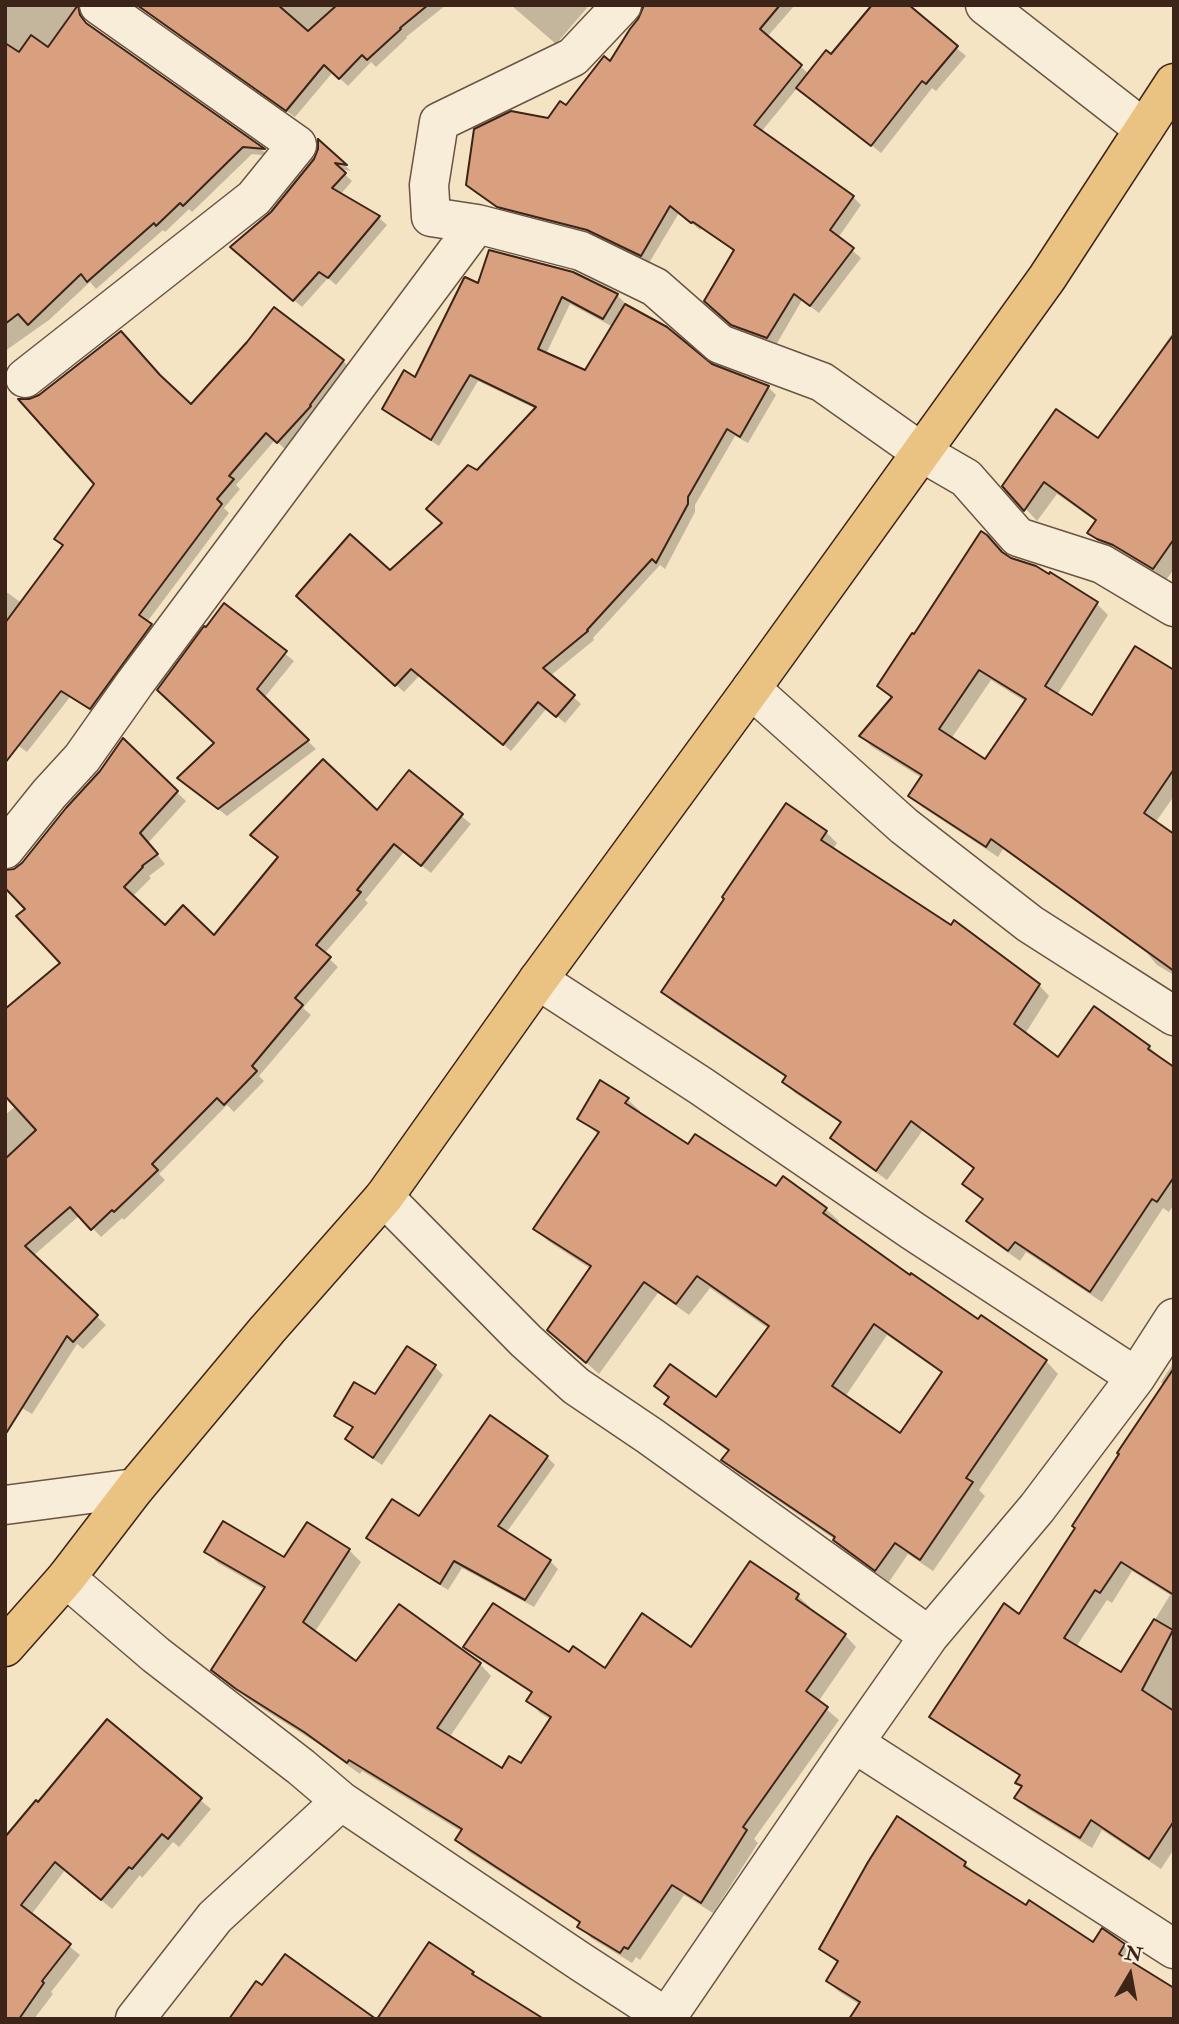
<!DOCTYPE html>
<style>
body{margin:0}
#map{position:relative;width:1179px;height:2024px;overflow:hidden;background:#f5e4c3;font-family:"IM FELL Double Pica",serif}
canvas{display:block}
.frame{position:absolute;inset:0;border:7px solid #3c2419;pointer-events:none}
.north{position:absolute;left:1095px;top:1940px;width:70px;height:70px;-webkit-text-stroke:5px #f8edd8;paint-order:stroke;rotate:10deg;font-size:19px;font-weight:700;line-height:28px;text-align:center;color:#3c2419}
.north::after{content:'';display:block;margin:auto;width:24px;height:32px;background:#3c2419;clip-path:polygon(50% 0,100% 100%,50% 72%,0 100%)}
</style>
<div id="map">
<canvas width="1179" height="2024"></canvas>
<div class="frame"></div>
<div class="north">N</div>
</div>
<script>
const context = document.querySelector('canvas').getContext('2d');
context.lineJoin = 'round';
function fillPath(path, color) { context.fillStyle = color; context.fill(path, 'evenodd'); }
const toPath = rows => new Path2D(rows.map(r => 'M' + r).join(''));
function trace(path, color, width, dash) { context.strokeStyle = color; context.lineWidth = width; context.lineCap = dash ? 'butt' : 'round'; context.setLineDash(dash || []); context.stroke(path); }
fillPath(toPath([
 [5,5,87,5,85,11,86,23,89,27,270,156,252,154,192,212,189,209,165,232,163,230,96,289,90,282,49,320,5,351],
 [137,5,446,5,406,37,407,38,376,67,371,62,348,86,333,72,295,117],
 [511,5,584,5,587,8,556,44],
 [646,5,795,5,767,37,809,74,906,5,966,56,936,91,932,88,881,153,798,87,761,132,853,197,861,205,838,238,861,258,819,313,802,300,776,345,741,332,714,308,735,252,702,228,700,230,679,213,649,263,596,237,507,214,476,193,468,185,566,108,611,63,640,20],
 [320,143,351,171,339,169,352,181,340,195,379,218,387,225,336,285,328,278,302,307,240,254,315,160],
 [479,285,617,295,625,303,623,305,666,328,711,366,768,387,776,395,748,443,735,436,695,505,695,512,665,569,660,565,593,638,594,640,550,676,581,704,565,723,547,708,511,751,420,675,404,692,306,603,390,572,444,524,478,472,536,409,478,381,439,446,391,416,384,409,416,379],
 [570,304,613,327,586,372,546,354],
 [1171,335,1174,336,1174,569,1166,580,1102,545,1089,532,1097,522,1057,494,1037,521,1004,485,1098,441,1148,371,1147,370],
 [343,361,351,369,286,450,275,440,236,485,240,489,224,508,229,513,147,622,159,633,98,716,70,697,27,752,5,736,5,591,23,604,64,547,56,539,96,484,164,381,191,406],
 [1004,555,1097,604,1108,615,1057,695,1093,718,1174,672,1174,796,1155,823,1174,836,1174,975,1157,965,1147,953,1003,849,998,857,922,807,911,796,922,778,872,747,861,736,893,699,879,686],
 [991,680,1026,702,986,761,951,739],
 [225,605,294,661,264,698,316,749,227,816,188,786,216,743],
 [123,741,186,801,148,843,165,864,149,876,151,878,132,897,165,927,214,937,377,812,409,773,471,824,431,873,404,852,365,900,368,903,324,954,338,967,303,1008,311,1015,259,1076,264,1081,234,1112,227,1105,159,1174,165,1180,124,1220,122,1218,101,1237,80,1215,33,1256,106,1325,83,1349,77,1344,32,1414,15,1404,5,1420,5,1115,22,1101,5,1079,5,1005,8,1008,62,963,27,909,13,871,23,864,101,772],
 [826,832,837,843,833,849,1039,985,1049,996,1025,1034,1059,1059,1149,1047,1174,1069,1174,1204,1169,1212,1163,1208,1102,1302,1026,1252,1020,1261,979,1232,969,1221,984,1200,964,1183,975,1169,923,1130,887,1180,843,1149,832,1138,842,1124,795,1093,784,1082,787,1078,674,1003,663,992],
 [627,1099,640,1111,638,1114,689,1147,776,1188,826,1209,839,1221,836,1225,910,1278,1046,1361,1058,1374,979,1490,985,1496,933,1571,908,1554,889,1582,847,1552,834,1539,736,1472,724,1460,729,1452,679,1416,666,1404,669,1399,656,1386,717,1400,769,1329,710,1288,689,1315,658,1293,599,1374,549,1330,591,1269,548,1241,536,1229,599,1135,579,1118],
 [887,1335,943,1374,901,1435,845,1397],
 [1174,1362,1174,1849,1161,1869,1102,1830,1092,1848,1028,1809,1016,1798,1023,1788,1018,1782,1021,1777,943,1727,931,1716,1019,1616,1077,1528,1164,1386,1161,1382],
 [1132,1571,1170,1595,1122,1674,1076,1647,1107,1600,1112,1603],
 [435,1367,443,1375,382,1465,356,1447,348,1439,354,1429,337,1415],
 [547,1457,555,1465,506,1533,550,1561,558,1569,534,1607,462,1568,448,1590,377,1546,369,1538,419,1518],
 [349,1550,361,1562,314,1633,357,1664,480,1664,491,1676,449,1738,502,1770,521,1766,551,1720,540,1713,529,1701,533,1694,477,1658,466,1647,570,1654,605,1670,692,1649,798,1596,810,1607,808,1610,845,1635,856,1647,818,1702,839,1720,754,1839,758,1843,713,1913,684,1895,640,1960,636,1957,632,1963,591,1938,580,1926,581,1924,469,1852,457,1840,462,1832,362,1771,360,1774,317,1743,249,1700,213,1669,265,1590,218,1563,206,1552,285,1559],
 [107,1722,211,1809,179,1847,173,1842,142,1878,140,1875,112,1909,65,1870,31,1915,80,1955,51,1992,53,1994,34,2019,5,2019,5,1840,38,1804],
 [965,1863,975,1873,974,1875,1094,1945,1102,1931,1124,1945,1134,1955,1130,1962,860,2005,838,1991,828,1981,839,1964,821,1949]
]), '#0003');
const building = toPath([
 [78,5,80,15,86,23,265,149,243,147,183,206,180,203,156,226,154,223,87,282,81,274,28,325,18,314,5,324,5,43,19,52,31,35,48,47,78,5],
 [137,5,278,5,308,31,337,5,428,5,400,28,401,29,367,60,362,55,339,79,324,65,286,111,137,5],
 [644,5,780,5,760,29,802,65,754,125,854,196,830,230,854,248,810,306,794,294,767,338,731,325,704,301,734,250,693,222,691,223,670,206,641,256,587,230,497,207,466,185,474,129,511,111,548,118,560,101,566,105,604,56,610,61,630,29,638,19,644,5],
 [872,5,909,5,958,46,926,84,922,81,871,146,796,88,826,50,831,54,872,5],
 [318,139,347,165,335,163,346,173,332,188,380,216,328,278,319,272,293,301,230,247,271,212,314,159,318,149,318,139],
 [489,250,573,272,618,294,603,319,562,297,538,349,585,370,625,304,667,327,712,364,769,386,740,437,727,429,688,497,688,504,656,563,652,559,587,630,588,631,543,668,575,695,556,717,538,702,503,745,411,669,395,686,296,596,350,534,390,570,442,523,426,509,468,465,477,470,536,407,470,375,431,440,382,409,404,370,415,377,464,278,465,277,478,283,489,250],
 [274,307,344,360,310,405,311,406,277,443,266,433,229,476,234,479,217,499,222,504,139,615,152,624,90,709,61,691,5,763,5,623,63,545,54,539,94,484,18,399,29,399,39,395,121,331,160,375,191,404,247,342,274,307],
 [1174,334,1174,539,1153,569,1113,545,1097,539,1087,533,1096,520,1044,482,1024,511,1002,486,1056,409,1098,438,1174,334],
 [981,531,987,535,1002,552,1011,558,1036,566,1049,574,1050,572,1098,602,1045,686,1092,715,1135,646,1174,670,1174,769,1144,813,1174,834,1174,971,991,839,986,847,908,796,922,775,859,736,892,697,877,686,912,633,914,634,981,531],
 [979,670,1026,699,985,759,939,729,979,670],
 [224,603,287,651,257,689,309,740,218,809,177,778,214,743,157,690,204,626,206,627,224,603],
 [123,738,178,791,140,833,158,854,142,866,143,867,124,887,165,925,183,905,214,935,278,857,250,835,323,759,377,810,409,770,463,814,421,866,394,844,357,890,361,892,316,945,331,957,295,998,303,1005,252,1066,257,1071,224,1105,217,1098,152,1164,158,1170,114,1212,112,1210,91,1230,70,1207,25,1246,98,1315,73,1342,67,1336,5,1435,5,1159,36,1130,5,1096,5,1009,60,963,16,916,25,909,5,888,5,870,14,869,22,863,66,808,100,771,123,738],
 [786,803,827,831,821,840,951,925,954,920,1040,984,1014,1024,1058,1057,1094,1006,1150,1046,1148,1049,1174,1067,1174,1177,1157,1202,1152,1199,1090,1292,1015,1242,1008,1251,966,1221,983,1199,962,1184,974,1168,911,1121,876,1171,830,1138,841,1122,782,1082,786,1076,661,992,724,899,722,897,786,803],
 [600,1080,629,1098,625,1103,688,1144,695,1134,776,1186,783,1176,827,1208,823,1213,910,1275,911,1273,978,1319,981,1315,1047,1360,966,1478,973,1482,920,1560,895,1543,875,1571,833,1540,835,1537,721,1460,729,1450,664,1404,669,1397,654,1386,670,1364,716,1397,769,1326,697,1276,676,1304,644,1282,586,1363,547,1330,591,1266,533,1229,599,1132,577,1119,600,1080],
 [874,1324,942,1372,900,1433,832,1386,874,1324],
 [407,1346,436,1365,373,1458,345,1439,353,1427,334,1416,354,1382,375,1394,407,1346],
 [1174,1368,1174,1595,1121,1562,1100,1593,1095,1590,1064,1638,1121,1672,1154,1619,1173,1630,1142,1690,1174,1711,1174,1821,1149,1859,1091,1820,1080,1838,1014,1798,1022,1786,1015,1783,1020,1775,929,1717,1004,1603,1019,1614,1075,1528,1072,1526,1119,1454,1117,1453,1174,1368],
 [490,1415,548,1456,498,1526,551,1560,525,1600,454,1561,440,1584,366,1538,392,1499,419,1516,490,1415],
 [223,1521,284,1557,307,1522,350,1549,303,1622,356,1661,399,1604,481,1663,437,1728,502,1768,509,1756,521,1763,551,1717,526,1701,532,1692,463,1647,493,1603,569,1652,573,1646,605,1668,642,1613,691,1647,750,1561,799,1594,796,1599,846,1634,806,1691,828,1707,743,1827,747,1830,701,1903,672,1885,628,1949,624,1947,620,1953,577,1927,580,1922,455,1840,462,1829,349,1760,347,1763,304,1732,236,1689,211,1670,265,1587,204,1552,223,1521],
 [107,1719,202,1798,168,1839,162,1834,132,1869,129,1867,101,1900,55,1862,21,1905,71,1944,42,1981,44,1983,19,2019,5,2019,5,1837,36,1800,38,1802,107,1719],
 [897,1816,966,1862,964,1866,1026,1905,1029,1900,1093,1942,1102,1928,1125,1944,1119,1954,1174,1988,1174,2019,849,2019,860,2002,826,1981,838,1961,819,1949,868,1862,897,1816],
 [429,1942,474,1972,472,1974,544,2019,377,2019,429,1942],
 [285,1954,376,2019,229,2019,256,1981,262,1985,285,1954]
]);
fillPath(building, '#d9a07f');
trace(building, '#3c2419', 2);
const minor = toPath([
 [622,5,573,57,439,122,429,185,431,217,477,224,581,251,655,287,720,344,822,382,921,452,966,478,1018,537,1102,564,1174,607],
 [985,5,1144,129],
 [25,378,254,198,297,145,99,5],
 [751,689,904,826,1030,924,1174,1016],
 [5,849,49,794,82,758,135,683,477,224],
 [538,980,701,1086,913,1231,1136,1377],
 [384,1197,526,1341,576,1386,650,1436,929,1636],
 [5,1505,135,1488],
 [66,1578,156,1655,301,1767,341,1801,581,1962,669,2019],
 [854,1743,1174,1949],
 [667,2017,854,1743,929,1636,1037,1508,1136,1377,1174,1318],
 [135,2019,215,1917,341,1801]
]);
const highway = toPath([
 [5,1647,66,1578,135,1488,267,1330,384,1197,538,980,751,689,1047,278,1174,83]
]);
trace(minor, '#6a5444', 41);
trace(highway, '#3c2419', 41);
trace(minor, '#f8edd8', 38);
trace(highway, '#eac282', 38);
</script>
